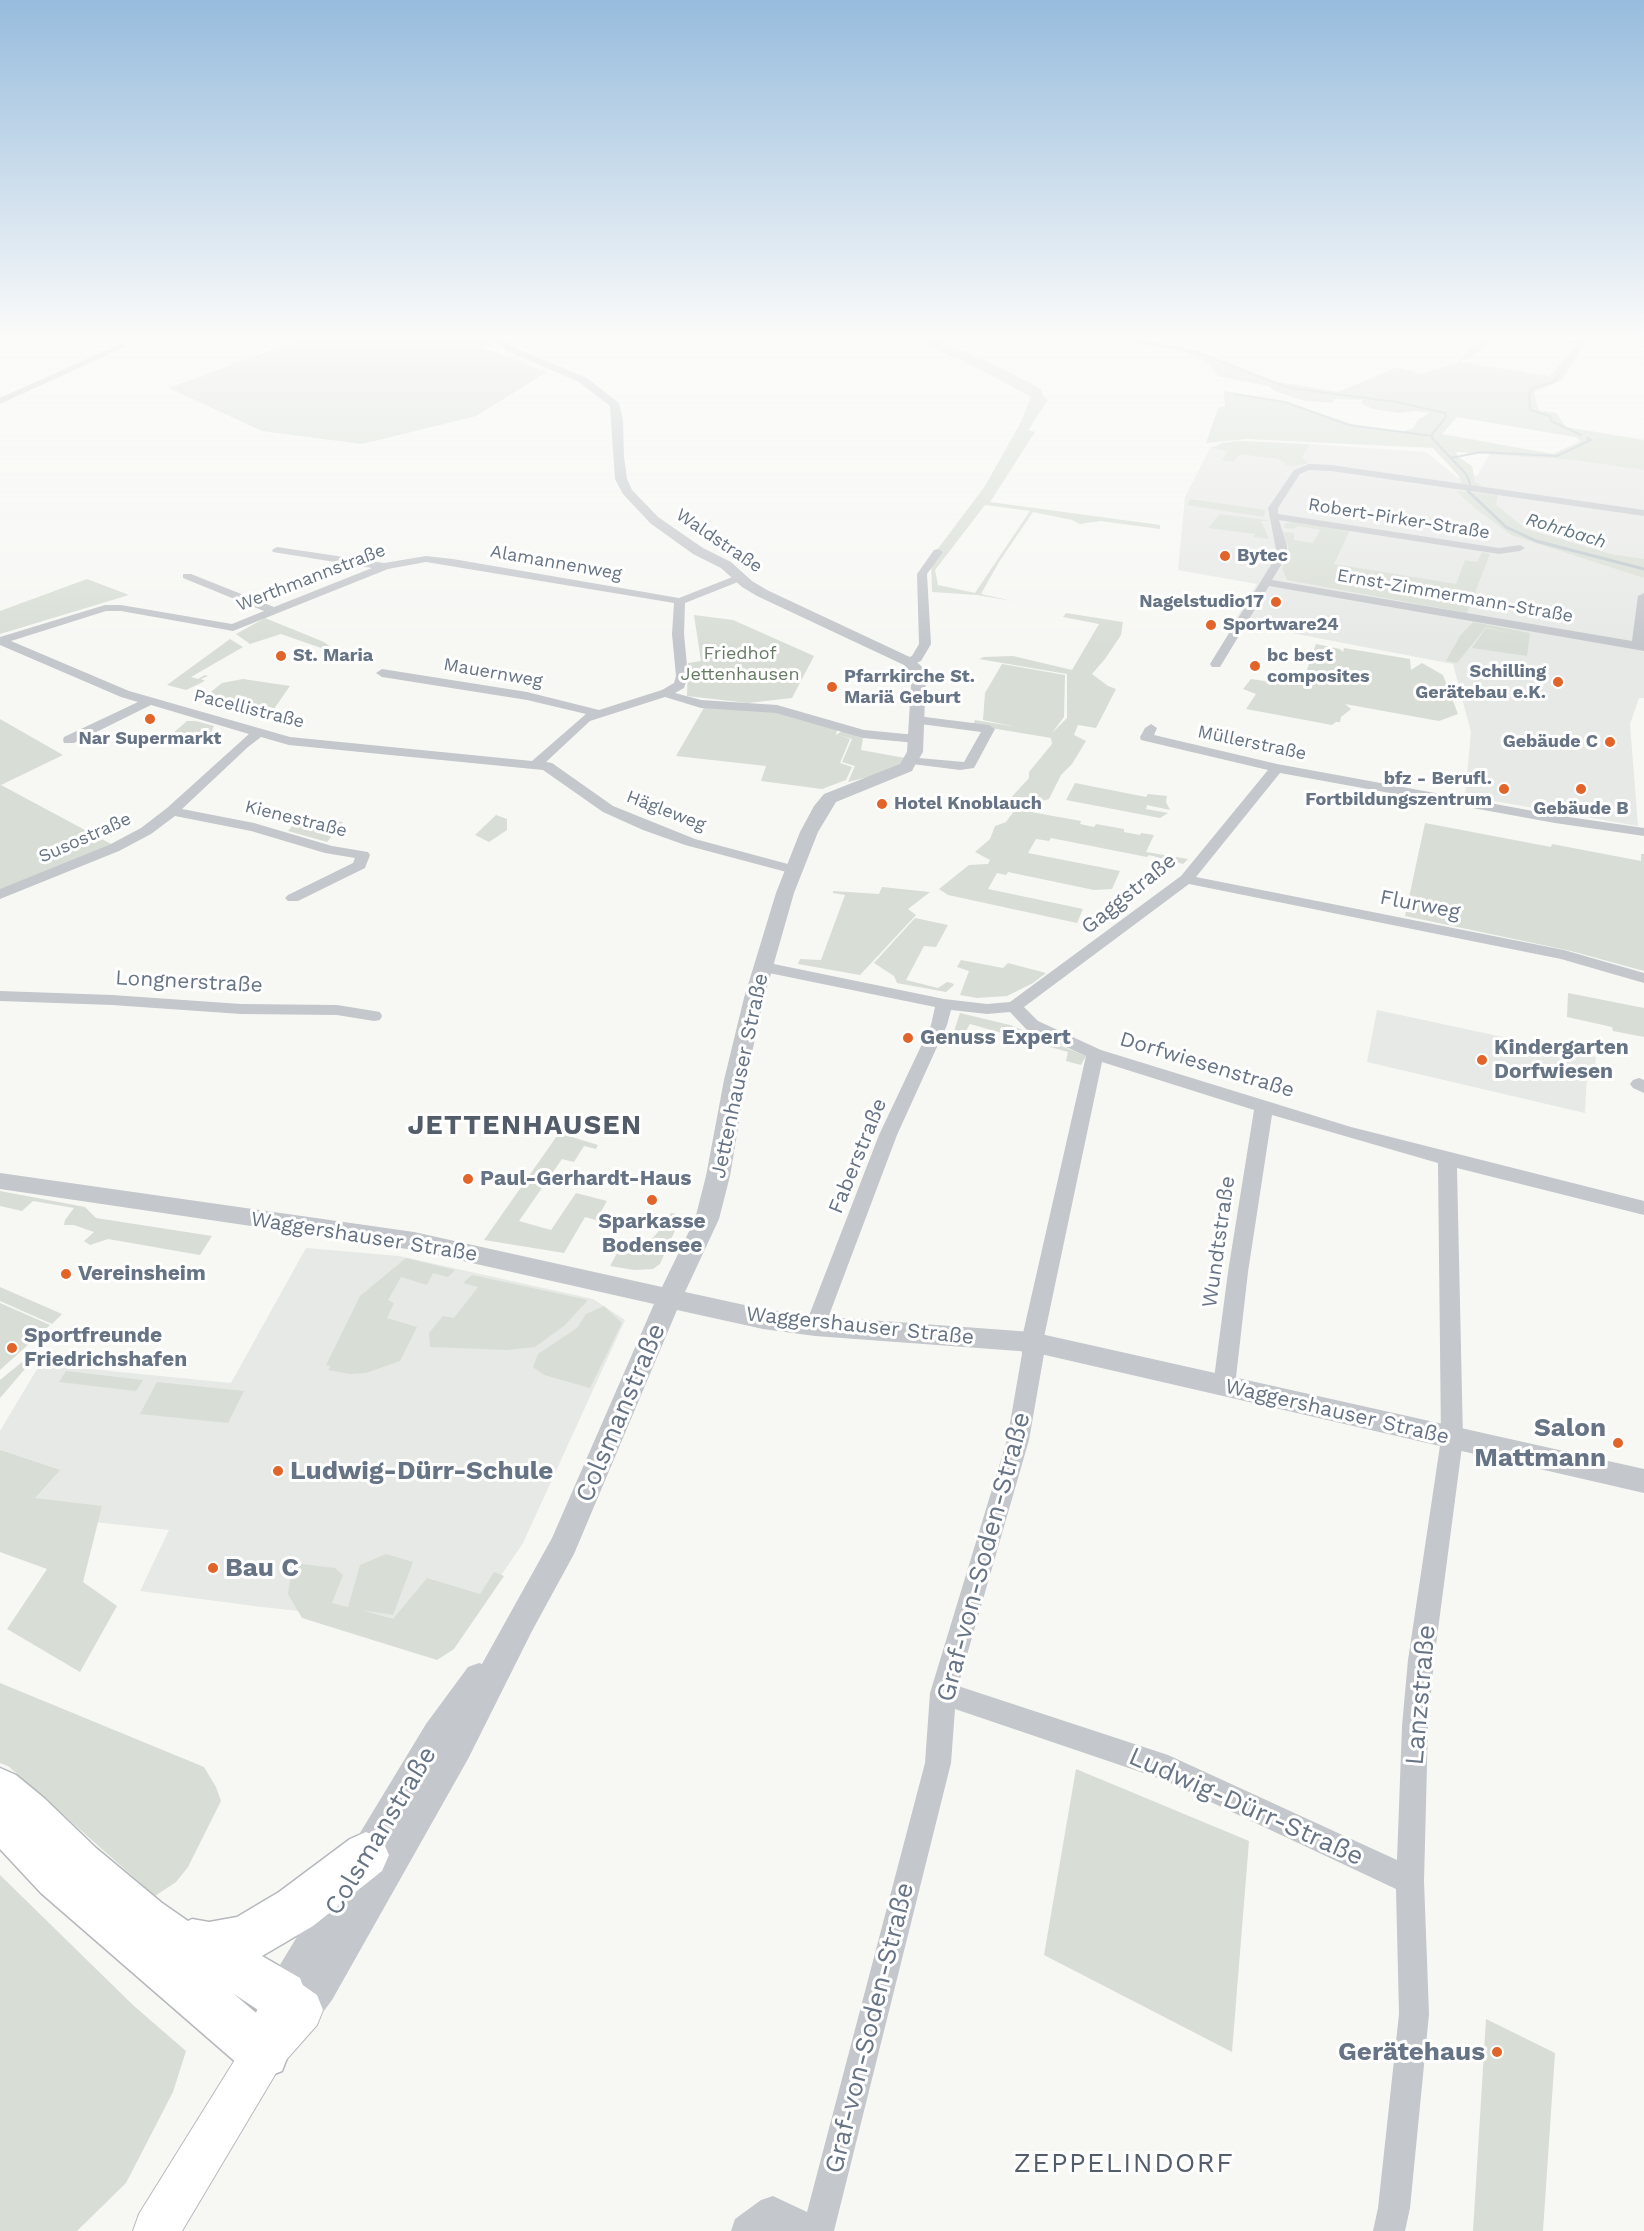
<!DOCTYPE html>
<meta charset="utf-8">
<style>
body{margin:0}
canvas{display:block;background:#f7f7f4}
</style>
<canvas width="1644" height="2231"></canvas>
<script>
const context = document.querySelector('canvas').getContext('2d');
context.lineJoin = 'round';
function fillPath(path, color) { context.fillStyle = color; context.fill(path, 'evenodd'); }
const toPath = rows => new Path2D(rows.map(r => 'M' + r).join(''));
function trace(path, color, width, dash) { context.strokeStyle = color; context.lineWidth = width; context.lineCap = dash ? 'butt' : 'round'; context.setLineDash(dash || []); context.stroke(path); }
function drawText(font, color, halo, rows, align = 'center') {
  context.font = font + ' "Work Sans",sans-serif'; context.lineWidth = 6; context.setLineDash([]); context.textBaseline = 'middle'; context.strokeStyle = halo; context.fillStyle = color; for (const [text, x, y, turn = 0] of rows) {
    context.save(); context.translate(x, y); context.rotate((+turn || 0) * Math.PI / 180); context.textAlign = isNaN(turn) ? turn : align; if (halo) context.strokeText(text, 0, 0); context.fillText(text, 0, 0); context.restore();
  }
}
fillPath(toPath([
 [1309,444,1426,452,1458,478,1477,476,1490,454,1573,460,1644,470,1644,698,1639,698,1630,724,1638,826,1465,796,1471,732,1453,664,1234,622,1257,584,1178,570,1185,497,1211,446,1291,457],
 [1377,1010,1596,1057,1594,1075,1587,1074,1585,1113,1367,1062],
 [306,1248,399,1256,593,1299,625,1320,523,1543,465,1629,262,1607,140,1591,169,1530,0,1512,0,1431,40,1364,231,1383]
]), '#e7e9e7');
fillPath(toPath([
 [312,335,512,335,483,348,547,372,476,416,362,444,262,431,169,388],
 [913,335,926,335,995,365,1041,389,1043,396,1048,400,1028,430,1035,432,990,502,1160,525,1160,529,1101,521,1080,524,1072,520,1033,512,999,562,981,594,1012,601,977,595,932,592,931,558,985,486,1020,424,1031,397,978,368,906,336],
 [985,505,1030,511,975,593,938,585,935,570],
 [1099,335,1119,335,1194,350,1273,381,1338,392,1398,367,1421,374,1458,362,1482,335,1492,335,1487,341,1488,347,1460,362,1550,376,1576,344,1521,335,1575,341,1581,335,1598,335,1590,336,1562,380,1534,392,1538,410,1556,413,1566,427,1644,440,1644,470,1573,460,1456,452,1458,457,1472,466,1475,482,1486,488,1462,484,1458,475,1433,448,1246,439,1206,443,1218,408,1225,406,1224,391,1285,402,1358,426,1402,432,1413,428,1418,420,1429,413,1415,411,1399,413,1373,409,1362,404,1362,400,1335,399,1331,403,1301,400,1277,392,1268,386,1218,376,1209,364,1185,352],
 [1457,417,1575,437,1581,441,1553,454,1442,434],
 [1239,441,1310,444,1302,457,1308,463,1295,466,1285,465,1286,463,1278,459,1240,454,1233,462,1222,460,1228,451,1212,448,1222,443],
 [1456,491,1498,495,1496,505,1526,529,1611,554,1644,559,1644,578,1511,535,1476,509],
 [1190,499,1266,510,1264,517,1187,505],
 [1220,514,1267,520,1269,521,1261,521,1269,539,1254,537,1255,534,1208,528],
 [1293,522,1350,530,1334,564,1456,584,1465,560,1477,562,1482,552,1490,554,1467,613,1287,580,1282,568,1289,556,1288,546,1282,532,1294,533,1294,540,1313,543,1320,530,1298,526,1294,529,1285,528,1284,525,1286,523],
 [87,579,129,595,0,634,0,611],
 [1066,613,1123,622,1121,635,1105,659,1092,674,1108,686,1116,689,1096,728,1078,725,1074,735,1086,741,1072,764,1061,775,1049,799,1039,802,1031,812,1081,821,1080,824,1094,827,1096,824,1124,829,1124,832,1140,835,1141,833,1154,835,1146,852,1188,859,1183,864,1149,855,1147,857,1051,838,1049,841,1036,839,1028,853,1120,871,1112,889,1094,890,1008,872,1006,875,997,873,988,889,1083,909,1077,923,948,895,939,889,969,865,988,864,990,860,975,852,990,839,995,826,1006,822,1017,807,1009,800,1029,778,1029,772,1052,744,1051,738,973,725,975,720,1017,727,983,720,985,693,1002,664,1065,675,1064,717,1052,733,1067,718,1067,674,979,659,984,657,1013,656,1072,670,1099,624,1063,617],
 [694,615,733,620,814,656,792,698,748,703,687,696,688,663,701,661],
 [265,618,324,642,331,647,324,649,281,634,250,644,236,634],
 [1473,622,1530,633,1527,656,1472,648,1486,628,1515,634,1486,627,1457,663,1446,661,1460,636],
 [230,639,243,647,191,677,198,679,205,675,208,676,201,679,205,681,186,690,167,685],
 [1316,644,1340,649,1343,652,1344,648,1410,659,1411,670,1422,663,1443,675,1458,714,1439,721,1345,704,1351,709,1341,717,1340,722,1336,722,1332,725,1246,709,1256,694,1243,689,1251,679,1284,684,1304,678],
 [243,679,290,686,269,716,262,716,225,703,202,699,222,683],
 [705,706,782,713,837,730,836,735,842,731,863,738,861,750,905,758,899,765,876,775,848,782,855,766,842,762,852,739,839,735,850,739,840,763,852,767,846,780,822,789,761,781,766,766,676,756],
 [0,719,63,755,1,785,113,845,0,890],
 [187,721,196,721,214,726,210,735,205,732,199,737,172,734],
 [1075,783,1146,797,1148,794,1167,796,1166,802,1170,810,1147,805,1146,809,1168,813,1160,818,1066,800],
 [496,815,507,819,507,830,489,842,475,835],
 [300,817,343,822,327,842,288,831],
 [1425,823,1551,847,1552,844,1641,861,1641,854,1644,854,1644,971,1571,951,1405,916],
 [882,887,930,892,908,909,916,915,860,975,798,964,800,959,821,960,845,895,833,893,833,891,879,894],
 [915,918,948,925,936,947,924,946,906,980,938,988,947,982,952,983,954,985,946,992,897,983,894,976,874,963],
 [961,960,1003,968,1008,963,1046,973,1033,983,1007,996,977,998,960,995,969,971,957,967],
 [1568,993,1644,1008,1644,1037,1613,1031,1612,1027,1567,1017],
 [960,1013,1010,1025,1086,1056,1081,1065,1066,1061,1068,1052,970,1024,964,1034,954,1031],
 [559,1133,598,1145,596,1149,584,1146,574,1162,562,1159,519,1221,551,1230,576,1193,607,1201,598,1217,636,1227,634,1231,585,1217,564,1253,484,1240],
 [0,1191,85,1207,96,1218,212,1236,200,1255,108,1239,90,1245,84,1241,94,1232,74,1225,64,1225,65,1220,74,1208,33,1201,22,1211,0,1206],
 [671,1213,682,1215,660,1264,653,1269,634,1270,610,1266,623,1242,639,1242,651,1240,664,1225],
 [406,1258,455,1270,448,1277,433,1273,427,1285,401,1277,388,1300,394,1303,387,1318,417,1327,400,1361,366,1373,350,1374,328,1370,331,1366,326,1365,360,1296],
 [472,1275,588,1300,564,1326,535,1347,507,1350,430,1347,429,1333,443,1316,454,1318,478,1287,463,1283],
 [0,1287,62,1314,52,1324,0,1301],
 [0,1303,50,1325,0,1370],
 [604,1306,622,1323,590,1388,544,1375,533,1367,538,1354,577,1328,586,1314],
 [33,1353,37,1355,0,1398,0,1380],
 [66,1371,143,1380,136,1391,59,1382],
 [157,1382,244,1391,228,1423,140,1414],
 [0,1450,60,1470,35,1498,102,1506,83,1582,117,1606,80,1672,7,1629,47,1569,0,1552],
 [386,1554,413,1562,393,1615,362,1610,393,1619,427,1578,480,1594,494,1572,504,1576,454,1649,437,1660,302,1618,288,1594,293,1563,335,1568,343,1575,332,1603,348,1607,360,1565],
 [0,1683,204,1767,216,1787,221,1801,188,1867,176,1882,155,1896,8,1766,0,1763],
 [1076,1769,1249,1841,1232,2052,1044,1955],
 [0,1875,134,2006,186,2051,173,2092,126,2183,77,2231,0,2231],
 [1486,2019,1555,2053,1543,2231,1473,2231]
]), '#d8ded5');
trace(toPath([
 [1110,335,1197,352,1289,388,1397,402,1445,413,1446,417,1432,434,1432,438,1466,474,1470,483,1468,492],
 [1581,344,1554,382,1532,388,1529,393,1530,410,1550,416,1551,421,1581,435],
 [1234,394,1285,402,1349,425,1432,436],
 [1451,458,1481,452,1557,456,1591,440,1587,438]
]), '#bdc7cc', 2);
trace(toPath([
 [1468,491,1506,527,1536,541,1644,569]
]), '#bdc7cc', 3);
const secondary = toPath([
 [282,1975,297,1981,317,1995,323,2010,317,2025,279,2068,182,2231,133,2231,139,2214,246,2042,267,1981,282,1975]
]);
const trunk = toPath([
 [0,1768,16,1775,44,1798,96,1848,162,1903,188,1921,192,1919,209,1922,237,1917,279,1892,350,1839,366,1832,382,1839,389,1855,382,1871,313,1926,262,1956,300,1978,307,1996,300,2014,282,2021,264,2014,234,1994,282,2035,289,2053,282,2071,264,2078,246,2071,41,1893,0,1849,0,1768]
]);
trace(secondary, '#b6bbc0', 2);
trace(trunk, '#b5b8bc', 3);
fillPath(toPath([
 [120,344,127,346,0,404,0,398,120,344],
 [1309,464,1331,465,1644,510,1644,516,1331,471,1309,470,1300,474,1278,508,1278,514,1499,548,1520,545,1525,548,1520,551,1499,554,1279,520,1287,546,1287,555,1272,580,1632,641,1638,596,1644,593,1644,651,1269,586,1220,667,1212,667,1210,664,1277,555,1268,508,1294,470,1309,464],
 [277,547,384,563,426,556,453,559,679,598,735,576,743,576,743,580,685,603,684,634,688,676,684,688,675,693,701,700,777,705,864,730,916,735,922,739,916,743,863,738,776,713,701,708,665,697,590,721,546,762,552,763,613,806,695,839,799,867,801,870,799,873,794,874,685,845,643,830,603,812,543,770,289,745,261,737,248,747,182,809,254,823,332,846,368,852,370,855,365,868,298,901,288,901,285,898,288,895,353,863,355,858,325,853,251,831,175,816,151,834,119,851,0,899,0,889,109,845,141,828,167,808,249,734,151,705,74,743,64,743,63,740,64,737,138,702,121,697,0,645,0,637,105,605,121,605,232,624,264,611,183,578,183,574,191,574,274,607,372,568,273,552,272,550,277,547],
 [426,562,674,603,672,634,676,676,674,683,662,690,599,710,527,692,382,669,376,673,382,677,527,700,586,714,532,761,290,737,129,691,11,641,106,611,121,611,233,631,388,569,426,562],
 [938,549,943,552,927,574,931,644,921,661,909,666,905,665,905,659,912,656,919,644,917,574,934,550,938,549],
 [917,716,989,725,995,729,974,768,960,770,912,764,907,763,905,760,907,757,964,762,981,732,913,723,911,720,913,717,917,716],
 [1151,724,1157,728,1154,735,1277,764,1555,815,1644,828,1644,836,1555,823,1280,773,1196,877,1564,950,1644,973,1644,983,1561,959,1189,884,1024,1007,1038,1021,1101,1050,1351,1127,1644,1201,1644,1215,1457,1168,1463,1439,1434,1660,1428,1726,1424,1881,1429,2014,1410,2208,1405,2231,1373,2231,1378,2208,1399,2014,1396,1889,1164,1780,955,1709,951,1763,834,2231,731,2231,735,2219,761,2200,773,2196,807,2212,925,1763,930,1693,1007,1440,1022,1354,1021,1342,1086,1056,1026,1029,1010,1012,987,1014,951,1010,947,1025,897,1135,825,1326,822,1332,815,1334,808,1332,805,1326,879,1135,931,1025,935,1007,764,972,756,967,764,962,944,999,987,1004,1010,1002,1181,876,1268,770,1141,740,1140,737,1145,728,1151,724],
 [1102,1062,1254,1110,1228,1272,1213,1386,1216,1392,1224,1395,1232,1392,1235,1386,1248,1272,1272,1115,1438,1163,1441,1439,1408,1660,1402,1726,1397,1860,1168,1755,958,1686,1029,1440,1044,1354,1043,1342,1102,1062],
 [0,991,112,995,241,1004,337,1005,374,1011,380,1012,382,1016,380,1020,374,1021,337,1015,241,1014,112,1005,0,1001,0,991],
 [1639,1078,1644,1080,1644,1093,1633,1088,1630,1084,1633,1080,1639,1078]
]), '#c4c7cb');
fillPath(toPath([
 [490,335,500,335,513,347,587,378,619,403,623,420,624,457,627,479,632,490,658,517,703,548,731,562,752,581,767,590,914,659,926,671,923,752,914,767,912,771,836,802,818,832,794,893,764,998,746,1080,730,1176,719,1219,685,1292,763,1309,815,1316,1032,1332,1644,1469,1644,1493,1032,1352,815,1336,763,1329,677,1310,574,1554,532,1631,468,1759,332,2000,315,2023,302,2029,289,2023,285,2014,269,2009,263,1996,269,1983,426,1724,468,1667,479,1663,482,1664,552,1538,654,1304,414,1250,0,1189,0,1173,414,1232,662,1287,695,1219,706,1176,724,1080,744,998,776,893,800,832,814,806,824,794,900,764,907,752,911,685,911,672,904,665,757,596,742,587,721,568,693,554,650,523,623,494,615,479,610,406,579,382,507,351,490,335]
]), '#c4c7cb');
fillPath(secondary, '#fff');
fillPath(trunk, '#fff');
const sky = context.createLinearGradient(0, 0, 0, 647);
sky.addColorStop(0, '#97bcdd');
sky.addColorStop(0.52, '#fbfbfa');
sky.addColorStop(1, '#fbfbfa00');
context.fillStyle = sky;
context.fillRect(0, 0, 1644, 647);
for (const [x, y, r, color] of [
 [1225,556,6,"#e26429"],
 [1276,602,6,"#e26429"],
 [1211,625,6,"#e26429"],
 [281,656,6,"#e26429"],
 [1255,666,6,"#e26429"],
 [1558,682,6,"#e26429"],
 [832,687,6,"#e26429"],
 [150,719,6,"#e26429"],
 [1610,742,6,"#e26429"],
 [1504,789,6,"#e26429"],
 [1581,789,6,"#e26429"],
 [882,804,6,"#e26429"],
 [908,1038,6,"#e26429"],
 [1482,1060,6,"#e26429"],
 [468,1179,6,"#e26429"],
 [652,1200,6,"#e26429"],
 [66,1274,6,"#e26429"],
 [12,1348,6,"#e26429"],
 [1618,1443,6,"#e26429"],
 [278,1471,6,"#e26429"],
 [213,1568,6,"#e26429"],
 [1497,2052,6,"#e26429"]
]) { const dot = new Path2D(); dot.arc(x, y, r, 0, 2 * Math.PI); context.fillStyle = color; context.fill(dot); trace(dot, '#fff', 2); }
drawText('18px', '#667485', '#fff', [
 ["Robert-Pirker-Straße",1399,519,9],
 ["Waldstraße",719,541,34],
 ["Alamannenweg",556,563,10],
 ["Werthmannstraße",311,578,-21],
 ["Ernst-Zimmermann-Straße",1455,596,10],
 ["Mauernweg",493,673,10],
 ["Pacellistraße",249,709,14],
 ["Müllerstraße",1252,743,12],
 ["Hägleweg",666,811,21],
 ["Kienestraße",296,819,14],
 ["Susostraße",85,838,-24]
]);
drawText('italic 18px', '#627681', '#fff', [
 ["Rohrbach",1566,531,17]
]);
drawText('bold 18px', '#667485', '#fff', [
 ["Bytec",1237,556],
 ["Nagelstudio17",1264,602,"right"],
 ["Sportware24",1223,625],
 ["St. Maria",293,656],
 ["bc best",1267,656],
 ["composites",1267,677],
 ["Schilling",1546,672,"right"],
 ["Gerätebau e.K.",1546,693,"right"],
 ["Pfarrkirche St.",844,677],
 ["Mariä Geburt",844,698],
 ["Nar Supermarkt",150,739,"center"],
 ["Gebäude C",1598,742,"right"],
 ["bfz - Berufl.",1492,779,"right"],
 ["Fortbildungszentrum",1492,800,"right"],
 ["Hotel Knoblauch",894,804],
 ["Gebäude B",1581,809,"center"]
], 'left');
drawText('18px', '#687c65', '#fff', [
 ["Friedhof",740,654],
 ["Jettenhausen",740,675]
]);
drawText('21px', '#667485', '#fff', [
 ["Gaggstraße",1129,894,-39],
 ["Flurweg",1420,905,11],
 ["Longnerstraße",189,982,3],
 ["Dorfwiesenstraße",1207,1065,17],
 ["Jettenhauser Straße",740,1076,-78],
 ["Faberstraße",858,1156,-68],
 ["Waggershauser Straße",364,1237,9],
 ["Wundtstraße",1219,1242,-82],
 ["Waggershauser Straße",860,1326,6],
 ["Waggershauser Straße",1337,1412,13]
]);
drawText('bold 21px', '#667485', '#fff', [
 ["Genuss Expert",920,1038],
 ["Kindergarten",1494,1048],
 ["Dorfwiesen",1494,1072],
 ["Paul-Gerhardt-Haus",480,1179],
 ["Sparkasse",652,1222,"center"],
 ["Bodensee",652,1246,"center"],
 ["Vereinsheim",78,1274],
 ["Sportfreunde",24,1336],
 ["Friedrichshafen",24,1360]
], 'left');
drawText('26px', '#667485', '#fff', [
 ["Colsmanstraße",621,1413,-67],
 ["Graf-von-Soden-Straße",984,1557,-75],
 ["Lanzstraße",1421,1695,-85],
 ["Ludwig-Dürr-Straße",1246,1807,24],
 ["Colsmanstraße",381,1831,-59],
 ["Graf-von-Soden-Straße",870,2028,-76]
]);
drawText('bold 26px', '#667485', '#fff', [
 ["Salon",1606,1428],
 ["Mattmann",1606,1458],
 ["Ludwig-Dürr-Schule",290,1471,"left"],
 ["Bau C",225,1568,"left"],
 ["Gerätehaus",1485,2052]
], 'right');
context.letterSpacing = '1.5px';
drawText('bold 27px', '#545e6a', '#fff', [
 ["JETTENHAUSEN",525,1126]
]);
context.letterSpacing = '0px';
context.letterSpacing = '1.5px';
drawText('27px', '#545e6a', '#fff', [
 ["ZEPPELINDORF",1124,2164]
]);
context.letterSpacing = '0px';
</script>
